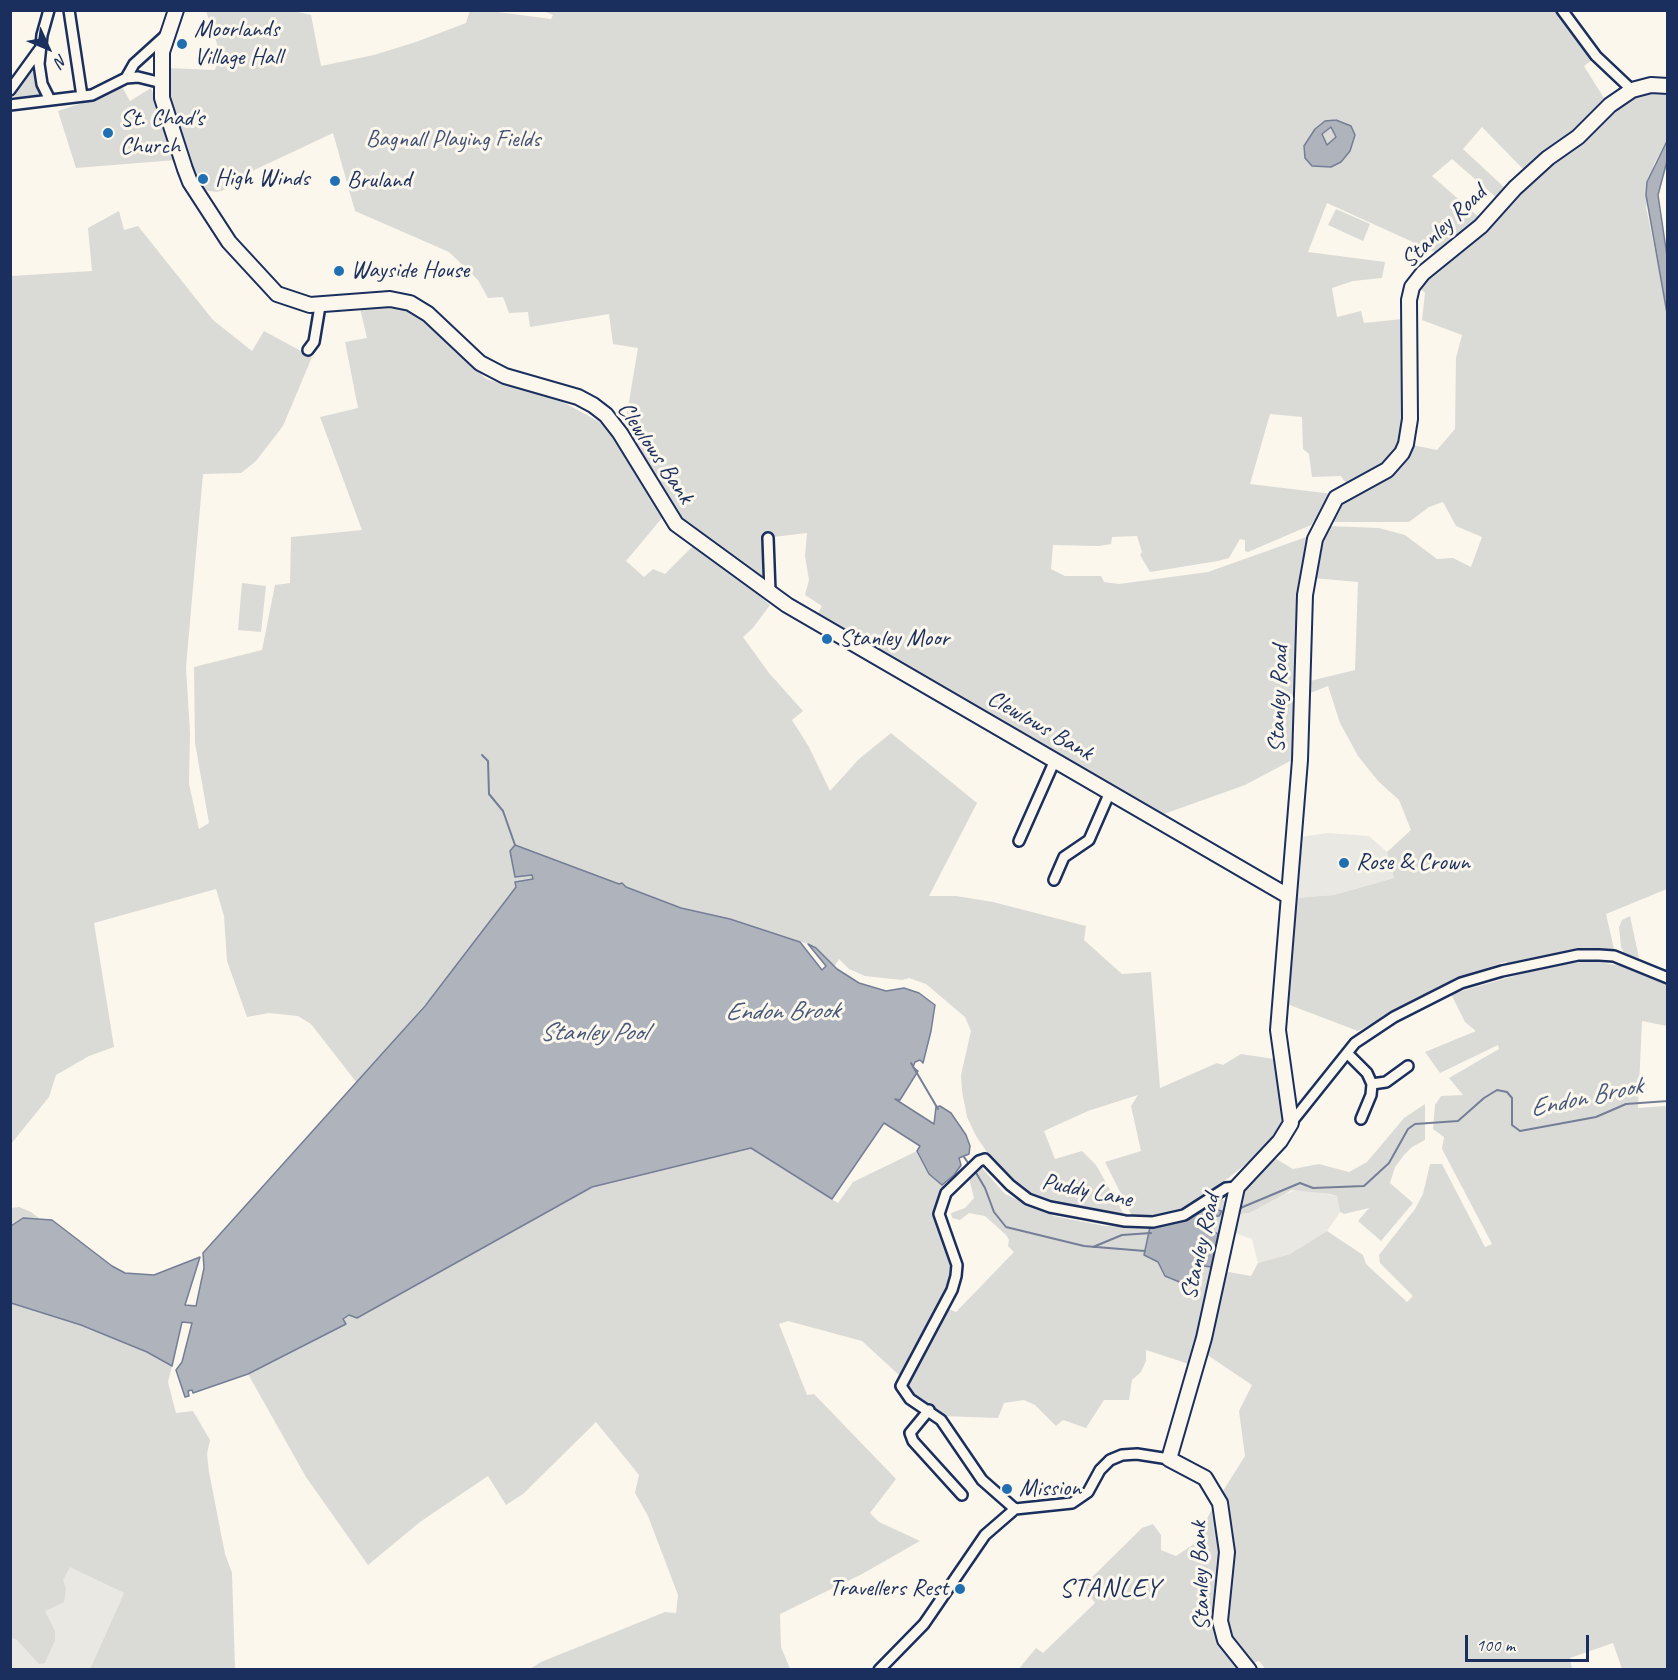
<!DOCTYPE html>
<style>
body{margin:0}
#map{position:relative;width:1678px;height:1680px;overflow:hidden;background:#fbf7ec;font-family:Caveat,sans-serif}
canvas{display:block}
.frame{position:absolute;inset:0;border:12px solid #1b2f5e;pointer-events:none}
.north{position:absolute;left:18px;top:18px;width:60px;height:60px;-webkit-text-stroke:4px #fbf7ec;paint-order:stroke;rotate:134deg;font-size:16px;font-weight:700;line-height:24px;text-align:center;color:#1b2f5e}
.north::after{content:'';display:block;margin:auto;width:21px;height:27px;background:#1b2f5e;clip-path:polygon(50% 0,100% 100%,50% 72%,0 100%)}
.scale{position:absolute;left:1465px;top:1635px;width:124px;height:27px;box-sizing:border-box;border:3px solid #1b2f5e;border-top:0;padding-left:8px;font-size:18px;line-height:21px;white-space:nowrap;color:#1b2f5e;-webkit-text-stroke:4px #fbf7ec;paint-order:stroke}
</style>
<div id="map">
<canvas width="1678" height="1680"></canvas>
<div class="frame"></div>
<div class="north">N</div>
<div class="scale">100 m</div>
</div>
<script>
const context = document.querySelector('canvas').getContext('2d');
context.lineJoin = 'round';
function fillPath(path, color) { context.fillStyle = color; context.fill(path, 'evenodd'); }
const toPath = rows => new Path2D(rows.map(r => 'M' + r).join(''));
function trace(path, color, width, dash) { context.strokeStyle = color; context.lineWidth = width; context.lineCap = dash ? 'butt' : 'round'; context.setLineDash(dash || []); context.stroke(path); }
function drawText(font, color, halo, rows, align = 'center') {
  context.font = font + ' Caveat,sans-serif'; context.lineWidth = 6; context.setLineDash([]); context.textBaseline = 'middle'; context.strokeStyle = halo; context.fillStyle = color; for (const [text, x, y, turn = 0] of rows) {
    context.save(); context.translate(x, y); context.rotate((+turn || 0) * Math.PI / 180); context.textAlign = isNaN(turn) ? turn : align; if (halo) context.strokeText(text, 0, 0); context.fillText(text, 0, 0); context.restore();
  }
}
fillPath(toPath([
 [1328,833,1369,836,1387,852,1394,878,1334,895,1295,898,1300,837],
 [1298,1189,1337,1196,1340,1212,1327,1231,1290,1254,1258,1263,1252,1239,1232,1232,1234,1215,1249,1213,1268,1201],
 [14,1539,124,1593,90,1669,11,1670,10,1545]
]), '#eae8e2');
fillPath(toPath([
 [213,10,289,10,311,15,321,66,374,55,416,42,466,23,470,10,490,11,551,19,553,15,543,11,1560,10,1578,40,1595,58,1584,66,1607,103,1524,170,1482,127,1463,149,1506,189,1497,198,1452,159,1432,176,1481,219,1437,253,1327,203,1308,252,1385,262,1382,278,1353,281,1332,288,1337,317,1361,311,1364,323,1402,319,1404,415,1399,454,1375,472,1349,483,1344,481,1341,476,1312,477,1309,454,1303,449,1302,417,1270,414,1250,484,1333,494,1311,525,1248,552,1245,551,1245,540,1240,539,1229,558,1218,561,1150,572,1140,555,1142,552,1137,536,1112,537,1111,544,1099,546,1053,545,1051,569,1065,576,1101,576,1104,582,1119,584,1208,572,1309,536,1310,542,1302,565,1300,597,1294,759,1245,785,1161,815,816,617,822,606,805,595,809,580,805,556,807,533,765,538,769,582,758,579,719,545,686,529,625,425,638,348,613,344,609,314,530,327,528,312,509,313,503,297,488,298,478,280,449,252,355,211,333,133,231,181,224,190,217,192,203,190,189,163,168,97,166,68,215,70,220,53,206,11],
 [34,69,42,97,14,100,15,95],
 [121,85,130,101,151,88,176,160,76,168,58,111,100,97],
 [1647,90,1667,92,1667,141,1654,164,1646,207,1668,313,1667,889,1606,914,1614,949,1566,953,1513,965,1505,962,1455,978,1358,1031,1287,1004,1295,898,1334,895,1394,878,1387,852,1411,830,1399,800,1378,781,1358,756,1340,723,1328,686,1308,694,1310,681,1355,670,1358,582,1313,578,1321,537,1327,526,1379,528,1405,535,1437,559,1453,558,1471,567,1482,537,1456,526,1443,502,1429,507,1409,522,1329,522,1336,504,1393,472,1408,455,1412,445,1437,450,1455,429,1456,358,1462,335,1422,320,1425,293,1419,287,1423,281,1615,106],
 [1336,209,1370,224,1363,241,1328,225],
 [119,211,124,230,138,226,213,320,252,351,264,331,312,357,283,426,256,461,241,473,203,474,186,667,190,733,189,784,199,829,209,823,195,743,194,667,262,650,275,585,290,583,291,537,362,530,320,417,358,408,345,342,367,338,360,308,403,305,427,319,486,379,559,400,607,426,662,518,626,561,644,577,653,569,665,574,693,546,718,559,770,605,753,628,743,637,769,673,803,711,792,720,809,747,830,791,859,759,891,733,977,803,929,896,956,896,993,902,1086,926,1084,940,1122,974,1151,972,1160,1088,1217,1063,1223,1065,1241,1054,1274,1059,1286,1120,1280,1133,1264,1150,1190,1208,1150,1218,1133,1218,1105,1162,1141,1151,1131,1106,1138,1095,1088,1111,1044,1131,1055,1159,1082,1151,1096,1165,1126,1218,1050,1203,1029,1194,1013,1182,995,1164,976,1136,967,1117,962,1091,961,1075,971,1031,965,1017,926,984,909,978,902,980,865,976,849,969,839,959,834,967,816,948,808,944,730,919,681,908,515,845,515,877,533,875,533,879,515,882,516,887,458,966,357,1083,311,1024,298,1016,269,1013,247,1017,227,961,224,916,216,889,94,923,114,1047,89,1056,56,1075,49,1097,11,1144,11,276,92,271,88,228],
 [242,583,266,586,261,632,238,630],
 [1630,916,1639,958,1624,953,1621,947,1619,927,1622,920],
 [1591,961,1622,966,1667,982,1667,1026,1642,1021,1638,1108,1665,1106,1667,1109,1667,1669,1622,1669,1613,1643,1570,1658,1572,1669,1266,1670,1259,1661,1251,1664,1240,1652,1226,1628,1232,1544,1228,1508,1223,1491,1245,1456,1239,1411,1252,1385,1203,1352,1223,1271,1251,1276,1258,1263,1290,1254,1327,1231,1363,1255,1366,1264,1407,1302,1413,1296,1380,1263,1379,1255,1415,1209,1423,1194,1430,1164,1442,1164,1485,1247,1492,1244,1442,1149,1444,1137,1433,1129,1435,1105,1441,1096,1463,1095,1449,1078,1499,1049,1498,1045,1440,1073,1425,1052,1476,1031,1465,1022,1451,994,1552,965],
 [1425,1104,1425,1140,1412,1147,1404,1155,1395,1167,1390,1183,1413,1203,1381,1241,1358,1221,1369,1208,1344,1214,1340,1212,1337,1196,1330,1194,1292,1190,1249,1213,1234,1215,1243,1190,1273,1157,1293,1169,1319,1164,1349,1172,1367,1162,1404,1118],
 [751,1148,838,1203,853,1182,917,1151,929,1174,954,1175,961,1165,965,1171,939,1202,954,1266,953,1279,906,1372,900,1376,862,1341,788,1321,779,1324,807,1395,814,1394,896,1479,870,1513,879,1522,920,1541,862,1574,780,1614,781,1647,790,1669,530,1669,541,1662,665,1612,676,1613,678,1595,648,1516,635,1493,639,1475,596,1422,523,1494,506,1505,488,1476,420,1522,368,1565,306,1477,248,1374,346,1324,343,1319,350,1315,358,1318,592,1187],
 [981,1167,1005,1194,1054,1216,1105,1226,1150,1227,1145,1255,1158,1262,1165,1276,1194,1265,1207,1226,1205,1221,1219,1215,1221,1211,1202,1207,1215,1200,1222,1199,1226,1202,1227,1209,1192,1365,1146,1350,1146,1361,1141,1372,1132,1380,1129,1400,1104,1400,1086,1428,1063,1420,1056,1426,1035,1405,1024,1400,1004,1403,998,1418,942,1416,912,1395,907,1383,912,1371,948,1309,956,1312,1014,1252,1008,1246,1009,1240,1006,1235,985,1216,969,1213,960,1220,952,1218,951,1213,965,1208,974,1198,969,1178],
 [19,1207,31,1212,40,1219,23,1218,11,1226,11,1208],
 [10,1303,81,1325,147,1352,172,1366,168,1382,176,1413,193,1411,210,1440,207,1454,209,1472,225,1554,232,1573,235,1669,90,1669,124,1593,70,1567,63,1580,66,1589,64,1602,45,1611,55,1631,55,1640,45,1663,39,1664,17,1640,11,1637],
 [1213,1507,1219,1520,1222,1573,1216,1594,1214,1620,1218,1641,1237,1669,1018,1670,1036,1648,1043,1653,1095,1603,1083,1586,1142,1528,1153,1524,1161,1535,1161,1550,1176,1556,1194,1544]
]), '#dadad7');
const water = toPath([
 [1336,120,1351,126,1355,135,1350,151,1341,162,1331,167,1312,166,1305,158,1304,146,1315,129,1325,121,1336,120],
 [1331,127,1336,137,1327,145,1322,134,1331,127],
 [1667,141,1667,161,1658,195,1667,256,1667,313,1646,195,1647,182,1667,141],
 [515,845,619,884,622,883,626,887,681,908,730,919,800,942,822,970,826,966,808,944,816,948,837,969,859,983,886,991,904,988,919,993,935,1005,931,1031,923,1063,920,1060,915,1062,913,1067,918,1071,900,1100,895,1099,934,1124,936,1107,940,1106,951,1113,966,1135,970,1146,969,1154,959,1158,961,1165,954,1175,942,1185,929,1174,917,1151,920,1146,884,1123,832,1199,751,1148,592,1187,357,1318,349,1315,343,1319,346,1324,248,1374,193,1393,192,1390,188,1391,189,1396,185,1397,176,1370,182,1362,192,1323,182,1322,172,1366,147,1352,81,1325,11,1303,11,1226,23,1218,52,1220,112,1266,125,1273,154,1275,200,1257,185,1305,196,1306,204,1268,203,1253,425,1006,510,895,516,887,515,882,533,879,532,875,515,877,510,851,515,845],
 [1202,1207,1222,1211,1219,1216,1209,1217,1205,1221,1207,1226,1219,1235,1212,1267,1195,1265,1190,1278,1182,1283,1165,1276,1158,1262,1144,1255,1150,1227,1202,1207]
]);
fillPath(water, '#afb3bb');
trace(water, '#747e96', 1.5);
trace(toPath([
 [482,755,488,761,489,794,503,811,515,845],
 [911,1063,938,1109],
 [964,1157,971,1167],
 [975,1171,985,1188,994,1212,1006,1227,1084,1246,1145,1251],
 [1238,1209,1300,1183,1313,1188,1364,1186,1389,1163,1408,1129,1415,1124,1458,1121,1484,1098,1497,1090,1507,1092,1512,1098,1512,1125,1520,1131,1596,1117,1626,1104,1668,1101],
 [1093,1247,1122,1235,1151,1233]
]), '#747e96', 2);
const street = toPath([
 [49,10,42,35,39,64,42,84,50,100],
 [69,10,82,96],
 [1562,10,1596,56,1632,90],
 [126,78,134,64,166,35],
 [10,90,39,50],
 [10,105,92,95,126,78,138,77,162,83],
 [308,350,314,342,320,306],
 [768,538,770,592],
 [1019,841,1055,760],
 [1054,880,1064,857,1089,840,1110,792],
 [1347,1053,1367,1073,1372,1084,1371,1095,1361,1119],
 [1372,1084,1386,1082,1408,1066],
 [1291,1123,1355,1043,1394,1017,1461,983,1502,971,1578,955,1599,955,1614,956,1668,978],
 [929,1410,910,1433,913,1441,962,1495],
 [1015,1509,982,1480,941,1420,910,1399,901,1386,952,1290,956,1276,957,1265,939,1214,946,1193,979,1161,985,1159,1010,1185,1028,1199,1050,1207,1125,1221,1153,1222,1184,1215,1226,1188,1237,1187],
 [1015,1509,1072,1503,1088,1492,1100,1470,1110,1460,1122,1455,1137,1454,1169,1459],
 [879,1670,924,1624,985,1535,1015,1509]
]);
const secondary = toPath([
 [176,10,162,52,162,98,185,169,190,182,229,242,277,294,310,305,390,299,410,303,428,314,480,363,505,376,578,397,593,405,606,415,620,433,676,524,787,605,1288,896],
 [1249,1670,1225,1640,1220,1621,1227,1552,1220,1503,1205,1478,1169,1459,1204,1338,1237,1187,1280,1141,1291,1123,1278,1030,1300,760,1305,595,1315,539,1336,498,1387,470,1402,453,1406,444,1410,419,1409,300,1412,287,1423,273,1481,226,1515,188,1548,158,1578,137,1610,105,1632,90,1651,85,1668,86]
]);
trace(street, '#1b2f5e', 14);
trace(secondary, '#1b2f5e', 18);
trace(street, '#fbf7ec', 9);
trace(secondary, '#fbf7ec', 14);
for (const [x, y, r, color] of [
 [182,44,6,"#1f6fb2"],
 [108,133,6,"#1f6fb2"],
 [203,179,6,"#1f6fb2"],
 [335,181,6,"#1f6fb2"],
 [339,271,6,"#1f6fb2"],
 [827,639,6,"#1f6fb2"],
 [1344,863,6,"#1f6fb2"],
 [1007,1489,6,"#1f6fb2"],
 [960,1589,6,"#1f6fb2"]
]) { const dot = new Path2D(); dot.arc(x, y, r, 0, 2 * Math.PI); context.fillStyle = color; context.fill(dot); trace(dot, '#fbf7ec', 2); }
drawText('24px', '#1b2f5e', '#fbf7ec', [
 ["Moorlands",194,30],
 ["Village Hall",194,58],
 ["St. Chad's",120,119],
 ["Church",120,147],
 ["High Winds",215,179],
 ["Bruland",347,181],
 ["Wayside House",351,271],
 ["Stanley Moor",839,639],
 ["Rose & Crown",1356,863],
 ["Mission",1019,1489],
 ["Travellers Rest",948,1589,"right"]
], 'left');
drawText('24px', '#415176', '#fbf7ec', [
 ["Bagnall Playing Fields",453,140]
]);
drawText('24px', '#1b2f5e', '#fbf7ec', [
 ["Stanley Road",1444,227,-44],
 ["Clewlows Bank",655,453,56],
 ["Stanley Road",1279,699,-88],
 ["Clewlows Bank",1040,726,30],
 ["Puddy Lane",1087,1191,12],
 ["Stanley Road",1201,1247,-77],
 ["Stanley Bank",1201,1576,-92]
]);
drawText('italic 26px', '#47577a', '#fbf7ec', [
 ["Endon Brook",782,1012,-1],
 ["Stanley Pool",593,1033],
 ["Endon Brook",1586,1098,-12]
]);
context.letterSpacing = '1.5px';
drawText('27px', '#1b2f5e', '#fbf7ec', [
 ["STANLEY",1110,1589]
]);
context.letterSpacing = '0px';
</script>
